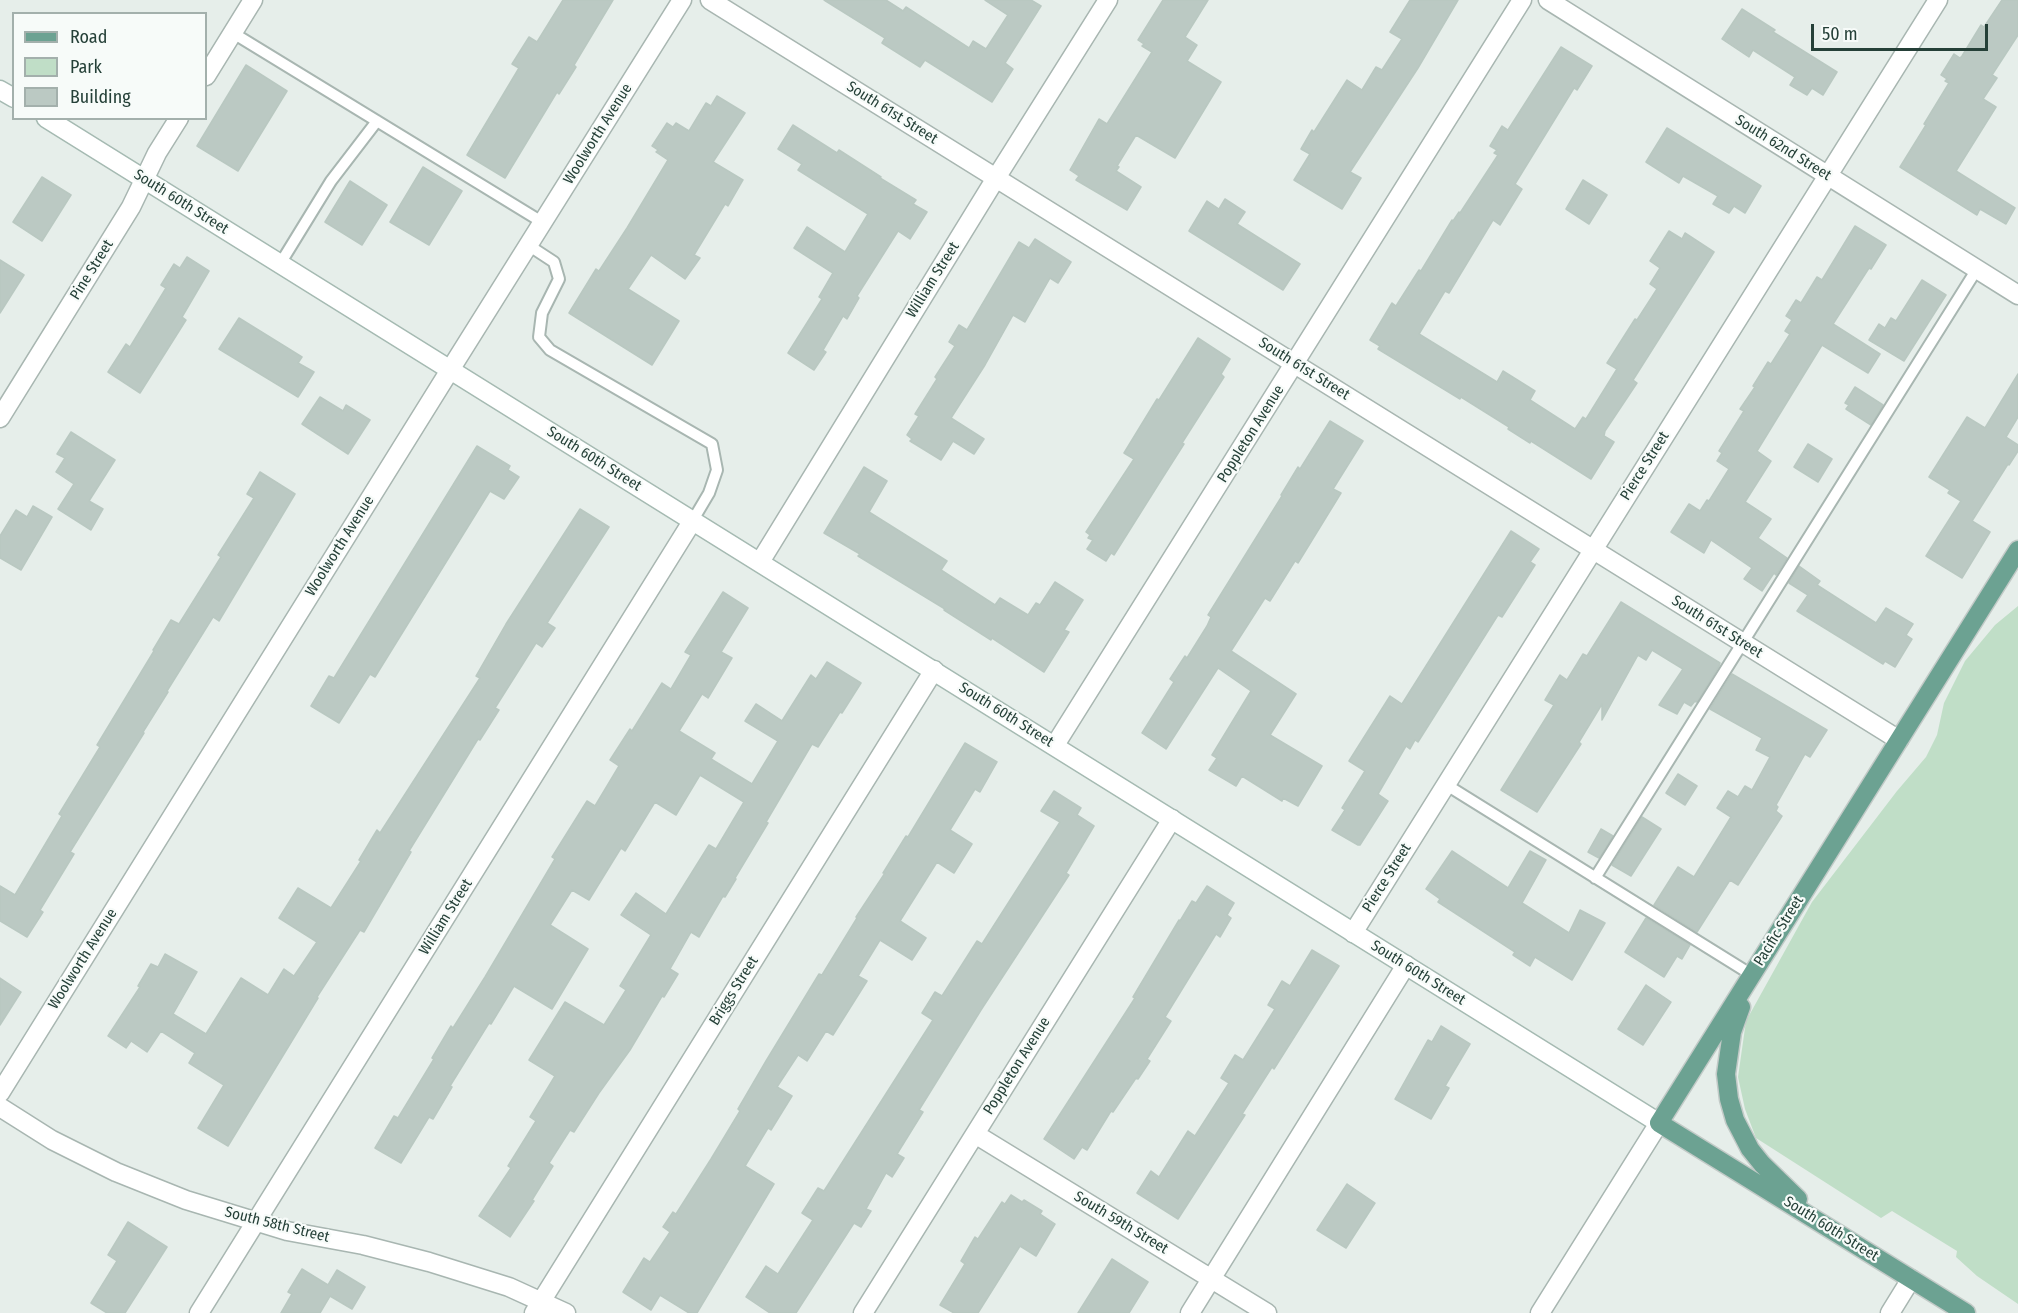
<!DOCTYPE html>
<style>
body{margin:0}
#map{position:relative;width:2018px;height:1313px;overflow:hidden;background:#e6eeea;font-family:"Fira Sans Condensed",sans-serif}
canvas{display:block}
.legend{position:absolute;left:12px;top:12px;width:195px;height:108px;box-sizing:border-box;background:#f7fbf9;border:2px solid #a3b0ac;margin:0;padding:8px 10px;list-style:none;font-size:18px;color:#254038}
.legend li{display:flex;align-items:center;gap:12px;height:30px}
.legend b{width:30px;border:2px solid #a3b0ac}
.scale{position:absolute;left:1811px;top:24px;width:177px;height:27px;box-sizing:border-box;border:3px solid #254038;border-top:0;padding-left:8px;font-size:18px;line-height:21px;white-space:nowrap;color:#254038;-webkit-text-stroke:4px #f7fbf9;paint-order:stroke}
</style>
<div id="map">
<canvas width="2018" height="1313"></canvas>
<ul class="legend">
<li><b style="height:8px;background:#6ca292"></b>Road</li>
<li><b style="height:16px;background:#c0dec7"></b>Park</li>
<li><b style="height:16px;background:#bbc9c3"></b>Building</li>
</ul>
<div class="scale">50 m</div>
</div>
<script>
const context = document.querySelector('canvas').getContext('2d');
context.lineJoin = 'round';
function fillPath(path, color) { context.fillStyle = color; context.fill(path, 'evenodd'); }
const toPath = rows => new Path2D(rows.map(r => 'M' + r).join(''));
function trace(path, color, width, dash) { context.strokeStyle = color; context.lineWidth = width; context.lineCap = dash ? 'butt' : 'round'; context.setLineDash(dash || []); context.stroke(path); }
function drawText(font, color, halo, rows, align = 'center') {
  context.font = font + ' "Fira Sans Condensed",sans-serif'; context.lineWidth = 4.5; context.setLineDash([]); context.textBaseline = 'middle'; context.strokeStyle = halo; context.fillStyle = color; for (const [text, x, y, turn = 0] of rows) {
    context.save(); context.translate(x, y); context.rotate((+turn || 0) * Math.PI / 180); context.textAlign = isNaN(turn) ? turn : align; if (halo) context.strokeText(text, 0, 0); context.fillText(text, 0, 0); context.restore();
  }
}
fillPath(toPath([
 [2018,606,2018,1304,1977,1276,1956,1257,1957,1251,1892,1211,1881,1218,1756,1138,1745,1109,1738,1077,1746,1021,1812,902,1897,791,1926,757,1937,735,1944,703,1965,661,1995,625]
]), '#c0dec7');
const building = toPath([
 [563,0,613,0,574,65,576,67,559,94,557,92,505,178,467,155,519,68,512,64,529,37,537,42,563,0],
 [824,0,886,0,903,11,906,7,969,48,973,41,986,49,1008,15,985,0,1031,0,1041,6,1005,63,1013,69,992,102,925,60,920,67,882,43,885,38,824,0],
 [1163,0,1208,0,1185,37,1197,45,1187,61,1221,82,1175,158,1136,135,1117,166,1119,167,1116,171,1141,187,1127,210,1076,180,1079,176,1070,170,1099,119,1107,124,1152,52,1142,46,1144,44,1138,40,1163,0],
 [1410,0,1458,0,1418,68,1350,172,1361,178,1342,209,1294,180,1310,154,1301,149,1312,130,1314,132,1347,80,1362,90,1376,67,1382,70,1402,39,1390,32,1410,0],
 [2002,0,2018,0,2018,35,1992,75,1997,78,1983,99,1996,107,1956,171,2015,208,2006,224,1980,209,1977,215,1900,167,1926,125,1924,124,1949,83,1945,81,1947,79,1941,75,1954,54,1960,58,1962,56,1981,25,1984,27,2002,0],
 [1742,9,1775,30,1773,32,1837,72,1823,95,1812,88,1807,95,1790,85,1795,77,1753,50,1749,57,1722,39,1742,9],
 [1561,47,1592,66,1577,90,1574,88,1515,184,1522,189,1500,225,1493,220,1449,293,1445,291,1419,334,1497,382,1503,371,1535,391,1530,400,1575,429,1583,417,1586,419,1617,369,1607,363,1635,319,1637,320,1657,289,1650,284,1660,268,1650,261,1669,231,1682,239,1685,233,1714,252,1633,380,1637,383,1605,431,1604,436,1614,442,1591,479,1531,441,1530,443,1508,429,1509,427,1461,397,1460,399,1378,349,1380,346,1370,340,1392,303,1396,306,1419,270,1421,271,1452,220,1453,221,1459,212,1460,213,1498,155,1494,153,1497,150,1490,146,1502,126,1508,130,1561,47],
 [246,65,287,91,238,171,197,146,246,65],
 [717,96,745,113,713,162,743,180,728,206,725,204,694,255,700,258,685,279,651,255,628,289,679,321,652,365,569,313,596,269,599,271,627,228,668,160,656,152,658,150,652,146,667,123,673,127,676,123,689,131,706,103,711,106,717,96],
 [793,125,837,153,839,150,881,177,880,178,916,200,913,204,927,212,910,239,898,231,857,296,859,298,847,319,843,316,823,350,826,352,814,370,788,353,822,299,819,297,833,273,794,248,807,227,845,252,868,214,798,170,802,164,778,149,793,125],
 [1667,128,1761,186,1745,213,1734,206,1729,213,1713,204,1718,196,1683,176,1679,183,1646,162,1667,128],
 [423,167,462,191,429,245,390,222,423,167],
 [42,177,71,195,42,241,13,222,42,177],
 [1583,180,1607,195,1589,224,1566,209,1583,180],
 [350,181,387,205,362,245,325,222,350,181],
 [1225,199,1245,212,1237,224,1300,264,1283,290,1189,231,1207,201,1219,209,1225,199],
 [1855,226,1886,245,1871,269,1869,268,1833,324,1880,354,1868,373,1822,345,1757,451,1771,461,1745,502,1771,519,1758,538,1787,558,1776,575,1774,573,1762,591,1744,579,1752,568,1711,540,1704,553,1671,532,1689,504,1700,511,1707,500,1709,501,1729,469,1717,461,1722,453,1719,451,1744,411,1740,409,1755,387,1753,386,1768,362,1771,364,1790,334,1785,331,1792,320,1786,316,1796,300,1801,303,1817,277,1822,280,1855,226],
 [1035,239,1071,262,1058,283,1050,278,1025,322,1013,315,985,365,951,418,984,439,974,454,953,441,941,460,910,441,912,439,907,435,919,416,915,414,937,379,935,377,955,346,949,342,959,325,967,330,1019,242,1029,248,1035,239],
 [187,257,209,271,182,317,186,320,140,393,108,372,126,344,130,347,166,288,161,285,174,264,180,268,187,257],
 [0,260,24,275,0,313,0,260],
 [1922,280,1946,295,1904,361,1869,340,1879,324,1885,328,1891,318,1896,321,1922,280],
 [239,318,302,357,298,363,314,372,298,397,219,349,239,318],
 [1198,338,1230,359,1221,374,1224,377,1182,443,1184,444,1163,477,1114,555,1111,553,1106,561,1087,549,1093,540,1088,538,1090,535,1086,532,1134,459,1124,453,1157,399,1159,400,1198,338],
 [2018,374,2018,417,2006,437,2018,445,2018,451,2009,465,2008,464,1972,521,1990,532,1962,578,1926,556,1961,501,1948,493,1950,490,1929,477,1967,417,1985,428,2018,374],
 [1855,387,1883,405,1871,425,1846,409,1849,405,1845,403,1855,387],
 [320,397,343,411,346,405,370,420,348,454,302,424,320,397],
 [1330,421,1363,441,1333,489,1341,493,1298,563,1295,561,1270,601,1265,598,1231,651,1296,694,1270,735,1322,766,1298,806,1283,798,1282,801,1242,776,1236,786,1209,770,1217,758,1212,755,1251,691,1218,668,1166,749,1142,733,1174,682,1170,679,1185,656,1187,658,1207,626,1211,617,1208,615,1282,496,1281,495,1298,467,1300,469,1330,421],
 [71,432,115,460,89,501,103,509,91,530,58,509,74,484,56,472,65,458,57,454,71,432],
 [1808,444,1832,459,1818,482,1794,467,1808,444],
 [477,446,510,466,508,470,519,477,504,499,490,491,375,677,370,674,339,723,311,706,329,676,334,678,477,446],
 [864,467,887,481,869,512,947,561,941,570,995,605,1000,598,1028,615,1036,603,1040,605,1055,582,1083,600,1064,630,1069,632,1044,672,992,638,991,640,944,610,945,609,858,556,860,554,824,533,864,467],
 [260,472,295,494,219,621,213,617,167,691,168,692,143,732,144,733,70,852,74,854,40,910,43,912,27,937,0,921,0,886,15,895,62,816,59,814,100,747,97,745,154,651,153,650,171,620,179,624,221,557,218,555,254,498,247,494,260,472],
 [33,506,52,517,21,570,0,558,0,536,16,510,27,517,33,506],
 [580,509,609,527,547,623,555,628,542,647,536,643,495,708,499,710,480,740,478,739,409,851,411,852,364,932,360,930,317,997,318,998,228,1146,198,1128,224,1085,189,1063,195,1053,161,1031,147,1052,131,1041,126,1048,108,1036,140,987,138,986,151,964,158,967,165,954,197,972,173,1014,206,1034,241,978,268,995,284,969,294,976,317,942,279,918,298,888,331,908,361,861,359,860,377,830,380,833,480,678,476,676,506,624,580,509],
 [1511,531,1539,549,1530,562,1535,565,1502,617,1498,615,1418,742,1415,740,1410,749,1406,746,1378,794,1388,801,1360,845,1358,845,1332,830,1345,810,1342,808,1365,771,1349,761,1390,696,1402,704,1511,531],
 [1799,566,1820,581,1817,585,1876,623,1886,608,1913,624,1906,635,1912,639,1895,667,1885,661,1883,664,1797,611,1808,595,1789,583,1799,566],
 [723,592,748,608,721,652,732,658,708,698,702,694,679,731,715,753,711,759,752,784,778,741,745,721,756,704,782,721,811,675,816,679,827,662,861,683,842,713,840,712,818,747,812,744,766,822,768,823,735,878,736,879,725,897,723,896,699,937,691,932,670,969,678,974,664,997,662,996,630,1050,599,1093,574,1132,570,1130,549,1163,553,1166,532,1200,534,1201,510,1237,479,1216,511,1168,508,1166,536,1121,530,1117,555,1076,529,1060,565,1002,604,1025,626,990,620,986,651,935,621,915,636,893,666,914,709,845,716,849,744,802,700,775,676,815,655,802,625,851,621,848,589,900,572,890,550,925,588,949,552,1009,514,986,491,1024,489,1023,450,1086,452,1087,433,1119,429,1117,401,1163,375,1148,394,1116,398,1118,434,1059,432,1058,451,1026,453,1028,485,977,555,859,552,857,587,801,595,806,619,766,610,760,630,729,632,731,662,683,671,689,691,655,685,652,723,592],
 [1621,602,1720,663,1719,666,1697,702,1695,701,1691,706,1684,702,1677,714,1659,705,1683,669,1652,650,1646,660,1638,655,1602,720,1602,704,1579,742,1581,744,1537,812,1501,790,1554,705,1545,700,1560,675,1567,680,1583,654,1587,656,1621,602],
 [1732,674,1827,730,1810,757,1805,754,1776,805,1778,807,1776,811,1782,816,1738,885,1730,880,1697,932,1654,905,1678,867,1694,877,1731,817,1717,808,1728,791,1738,797,1745,786,1752,790,1770,757,1756,750,1762,738,1710,709,1732,674],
 [965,743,997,762,980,792,975,789,950,830,972,844,954,873,937,862,900,921,926,938,912,960,880,940,858,976,867,981,833,1035,826,1031,807,1061,798,1055,777,1087,792,1096,771,1130,768,1128,745,1166,774,1184,697,1313,689,1313,660,1295,651,1310,623,1292,644,1258,650,1262,670,1232,663,1227,673,1212,676,1214,711,1159,740,1111,738,1109,766,1061,819,974,822,975,857,918,856,917,885,873,883,873,906,836,908,837,965,743],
 [1678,774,1697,786,1685,805,1666,793,1678,774],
 [1054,791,1081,808,1077,815,1094,826,1066,873,1069,875,981,1010,919,1110,923,1112,897,1154,904,1158,892,1177,886,1173,866,1209,871,1211,861,1227,854,1223,796,1313,770,1313,746,1297,766,1266,778,1274,813,1220,802,1213,818,1188,824,1191,933,1020,922,1013,935,992,942,996,977,941,982,944,1060,822,1041,811,1054,791],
 [1642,817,1661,829,1631,876,1612,865,1642,817],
 [1601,829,1613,836,1599,858,1588,852,1601,829],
 [1452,851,1508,888,1530,851,1546,860,1522,903,1569,933,1580,910,1605,923,1572,980,1535,957,1530,966,1513,955,1515,952,1438,902,1440,899,1426,889,1452,851],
 [1207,886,1234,903,1227,915,1231,918,1220,937,1216,934,1165,1017,1171,1021,1147,1059,1150,1061,1138,1079,1136,1078,1113,1112,1111,1111,1087,1150,1082,1147,1074,1159,1044,1139,1135,998,1133,997,1179,920,1180,921,1192,901,1196,903,1207,886],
 [1646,918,1690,945,1682,959,1677,956,1664,977,1625,952,1646,918],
 [1312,950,1339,966,1274,1069,1272,1067,1242,1114,1245,1115,1178,1219,1137,1193,1151,1171,1159,1177,1188,1131,1195,1136,1229,1083,1221,1078,1235,1055,1243,1060,1275,1009,1268,1005,1282,981,1290,986,1312,950],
 [0,978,21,992,0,1025,0,978],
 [1646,985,1671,1002,1643,1045,1618,1029,1646,985],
 [1441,1026,1470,1044,1445,1086,1449,1088,1431,1119,1395,1099,1428,1040,1432,1042,1441,1026],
 [1347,1184,1375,1203,1346,1248,1317,1230,1347,1184],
 [1011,1195,1022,1202,1024,1200,1042,1211,1040,1214,1055,1224,1036,1256,1020,1246,978,1313,954,1313,940,1305,965,1264,961,1261,975,1237,978,1239,1002,1202,1005,1204,1011,1195],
 [128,1222,167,1247,125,1313,107,1313,91,1303,117,1261,108,1255,128,1222],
 [1112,1259,1148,1282,1129,1313,1078,1313,1112,1259],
 [302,1269,328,1285,337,1270,365,1287,352,1309,330,1296,320,1313,281,1313,292,1294,288,1292,302,1269]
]);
fillPath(building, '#bbc9c3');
trace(building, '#b9c8c1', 1.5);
const service = toPath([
 [233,33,542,222],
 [528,245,554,262,559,279,542,313,539,337,550,350,712,444,717,470,709,493,693,520],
 [280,264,331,181,377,121],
 [1445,784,1752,975],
 [1595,878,1977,269]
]);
const minor = toPath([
 [710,0,1899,740],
 [1548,0,2018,295],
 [206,76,253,0],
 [0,418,131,207,157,153,179,118],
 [760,562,996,178,1108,0],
 [1055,745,1522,0],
 [1353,933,1938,0],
 [0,1093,450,370],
 [0,1107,52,1140,116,1172,186,1200,287,1231,363,1245,429,1262,509,1287,566,1313],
 [975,1134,1267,1313],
 [199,1313,693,520],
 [534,1313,934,670],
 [863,1313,1172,819],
 [1190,1313,1406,965],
 [1540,1313,1659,1123],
 [1890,1313,1911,1279]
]);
const tertiary = toPath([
 [450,370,682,0]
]);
const secondary = toPath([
 [0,90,14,98],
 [46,118,1659,1123]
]);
const primary = toPath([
 [1741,1007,1732,1032,1726,1074,1729,1099,1735,1120,1750,1149,1762,1164,1798,1199],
 [1966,1313,1659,1123,2018,550]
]);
trace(service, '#a8b6b1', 14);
trace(minor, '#a8b6b1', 21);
trace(tertiary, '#a8b6b1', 21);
trace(secondary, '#a5bab2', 21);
trace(primary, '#c2cac7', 21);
trace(service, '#fff', 10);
trace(minor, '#fff', 18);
trace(tertiary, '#fff', 18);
trace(secondary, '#fff', 18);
trace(primary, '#6ca292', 18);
drawText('15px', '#254038', '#f7fbf9', [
 ["South 61st Street",892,113,32],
 ["Woolworth Avenue",598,134,-58],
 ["South 62nd Street",1783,148,32],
 ["South 60th Street",181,202,32],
 ["Pine Street",92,270,-58],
 ["William Street",933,280,-58],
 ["South 61st Street",1304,369,32],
 ["Poppleton Avenue",1251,434,-58],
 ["South 60th Street",594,459,32],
 ["Pierce Street",1645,466,-58],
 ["Woolworth Avenue",340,546,-58],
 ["South 61st Street",1717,627,32],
 ["South 60th Street",1006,715,32],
 ["Pierce Street",1387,878,-58],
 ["William Street",446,917,-58],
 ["Pacific Street",1779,931,-58],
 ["Woolworth Avenue",83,959,-58],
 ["South 60th Street",1418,973,32],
 ["Briggs Street",734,991,-58],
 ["Poppleton Avenue",1017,1066,-58],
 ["South 59th Street",1121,1223,31],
 ["South 58th Street",277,1225,14],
 ["South 60th Street",1831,1229,32]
]);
</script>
